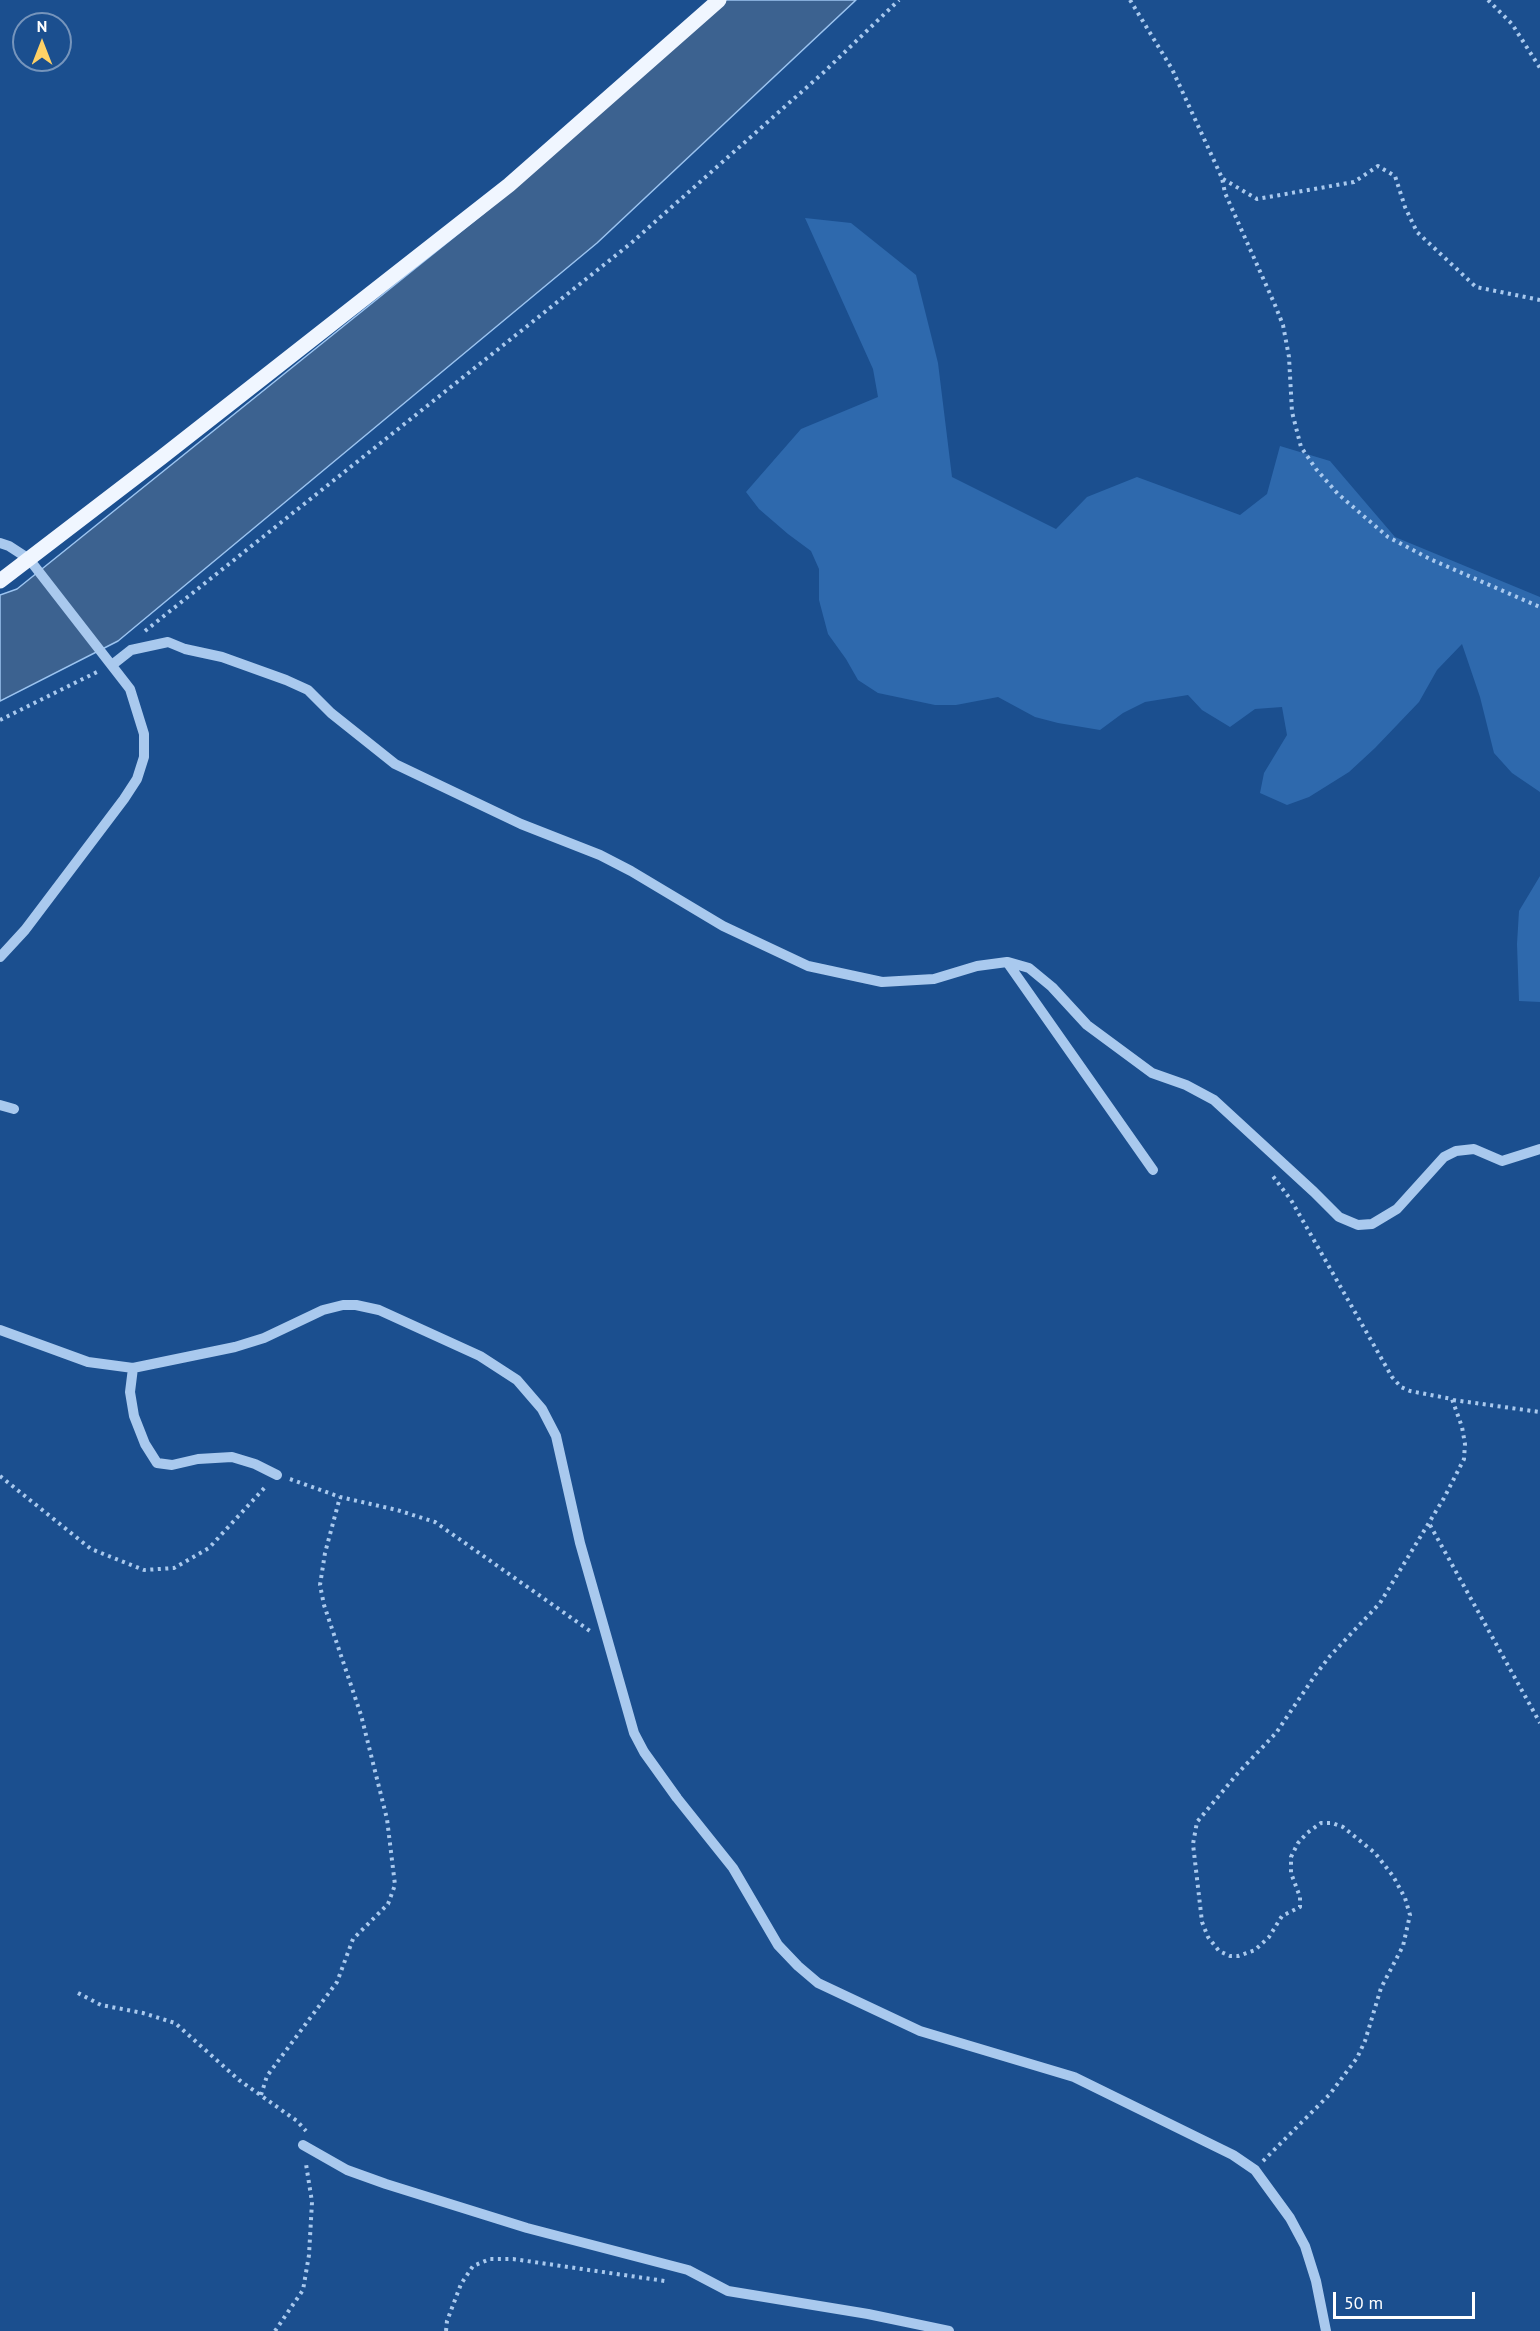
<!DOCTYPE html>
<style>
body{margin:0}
#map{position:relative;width:1540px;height:2331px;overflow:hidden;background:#1b4f8f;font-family:"PT Sans",sans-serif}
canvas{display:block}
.north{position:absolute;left:12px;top:12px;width:60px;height:60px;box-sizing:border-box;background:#1b4f8f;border:2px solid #7695bc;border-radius:50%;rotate:0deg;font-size:16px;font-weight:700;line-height:24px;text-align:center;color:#fff}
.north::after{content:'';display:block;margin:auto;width:21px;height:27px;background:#ffd166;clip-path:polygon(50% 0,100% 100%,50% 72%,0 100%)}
.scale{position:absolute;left:1333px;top:2292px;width:142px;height:27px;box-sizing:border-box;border:3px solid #fff;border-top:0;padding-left:8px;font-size:18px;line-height:21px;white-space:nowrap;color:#fff;-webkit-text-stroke:4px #1b4f8f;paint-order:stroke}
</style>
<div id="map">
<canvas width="1540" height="2331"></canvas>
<div class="north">N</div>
<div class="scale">50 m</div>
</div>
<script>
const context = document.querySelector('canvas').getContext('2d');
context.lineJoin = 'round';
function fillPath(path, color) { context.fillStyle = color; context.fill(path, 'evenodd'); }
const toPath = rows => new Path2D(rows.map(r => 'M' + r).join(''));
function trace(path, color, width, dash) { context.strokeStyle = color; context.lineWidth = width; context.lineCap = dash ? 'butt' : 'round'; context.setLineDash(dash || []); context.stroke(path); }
fillPath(toPath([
 [805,218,851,223,916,275,938,363,952,477,1056,529,1087,497,1137,477,1240,515,1267,494,1280,446,1330,461,1395,537,1540,597,1540,792,1512,773,1494,753,1480,697,1462,644,1437,670,1419,702,1375,748,1349,772,1309,797,1287,805,1260,793,1264,773,1287,735,1282,707,1255,709,1230,727,1202,710,1188,695,1145,702,1123,713,1100,730,1058,723,1035,717,998,697,956,705,935,705,878,693,858,680,846,659,828,634,819,600,819,569,811,551,788,534,759,509,746,492,801,429,878,397,873,369],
 [1540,876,1540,1002,1519,1001,1517,944,1519,911]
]), '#2e69ad');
const water = toPath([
 [726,0,856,0,597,243,118,641,0,701,0,595,17,589,484,213,726,0]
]);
fillPath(water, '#3c6290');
trace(water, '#9cc4f0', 1.5);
trace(toPath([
 [1130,0,1172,69,1222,178,1225,193,1275,305,1283,325,1289,357,1292,412,1301,447,1316,469,1338,494,1388,537,1432,560,1540,607],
 [1488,0,1512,24,1540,68],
 [1223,179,1257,199,1354,182,1378,166,1395,176,1405,207,1417,232,1476,287,1540,300],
 [145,631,630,244,824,72,899,0],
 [0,720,99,671],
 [1453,1400,1540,1412],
 [0,1476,91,1549,144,1570,174,1568,209,1548,267,1485],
 [290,1479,340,1497,397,1510,435,1522,590,1631],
 [1430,1525,1540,1723],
 [78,1993,101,2005,143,2013,175,2023,239,2080,297,2121,306,2131],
 [261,2095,267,2076,337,1982,353,1939,388,1904,395,1885,387,1819,361,1715,324,1605,320,1585,325,1553,340,1497],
 [1263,2161,1330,2094,1357,2058,1365,2041,1381,1988,1403,1946,1410,1915,1405,1898,1393,1876,1375,1853,1343,1827,1332,1823,1321,1823,1307,1833,1298,1843,1291,1857,1291,1873,1300,1897,1300,1907,1282,1916,1269,1937,1255,1950,1238,1956,1230,1956,1219,1951,1208,1937,1202,1922,1193,1844,1197,1822,1238,1773,1276,1733,1316,1674,1330,1656,1380,1603,1444,1498,1464,1459,1465,1444,1462,1427,1452,1399,1410,1391,1401,1387,1392,1377,1291,1200,1272,1175],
 [275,2331,303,2290,309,2255,312,2202,306,2164],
 [446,2331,447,2321,461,2284,473,2266,490,2259,513,2259,665,2281]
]), '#a9c9ee', 4, [3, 4.5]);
trace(toPath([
 [0,543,9,546,29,559,130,689,144,734,144,757,137,779,124,799,25,930,0,957],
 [112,665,131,650,168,642,185,649,222,657,286,680,308,690,331,713,395,764,521,824,600,855,631,871,723,926,808,966,882,982,934,979,977,966,1007,962,1153,1170],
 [1008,962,1029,968,1052,987,1087,1025,1152,1073,1186,1085,1214,1100,1314,1192,1339,1217,1358,1225,1372,1224,1397,1209,1444,1157,1456,1151,1474,1149,1502,1161,1540,1149],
 [0,1105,14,1109],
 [0,1330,88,1362,133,1368,235,1347,264,1338,323,1310,343,1305,356,1305,379,1310,480,1356,517,1380,542,1409,556,1436,580,1543,634,1733,644,1752,677,1798,733,1868,778,1945,798,1966,818,1983,920,2031,1074,2077,1233,2155,1255,2170,1290,2218,1305,2246,1316,2281,1326,2331],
 [133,1368,130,1392,134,1416,145,1444,157,1463,172,1465,198,1459,232,1457,255,1464,277,1475],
 [303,2145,347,2170,386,2184,527,2228,688,2270,728,2291,868,2314,949,2331]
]), '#a9c9ee', 10);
trace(toPath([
 [0,581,162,457,509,185,719,0]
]), '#f0f6ff', 15);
</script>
